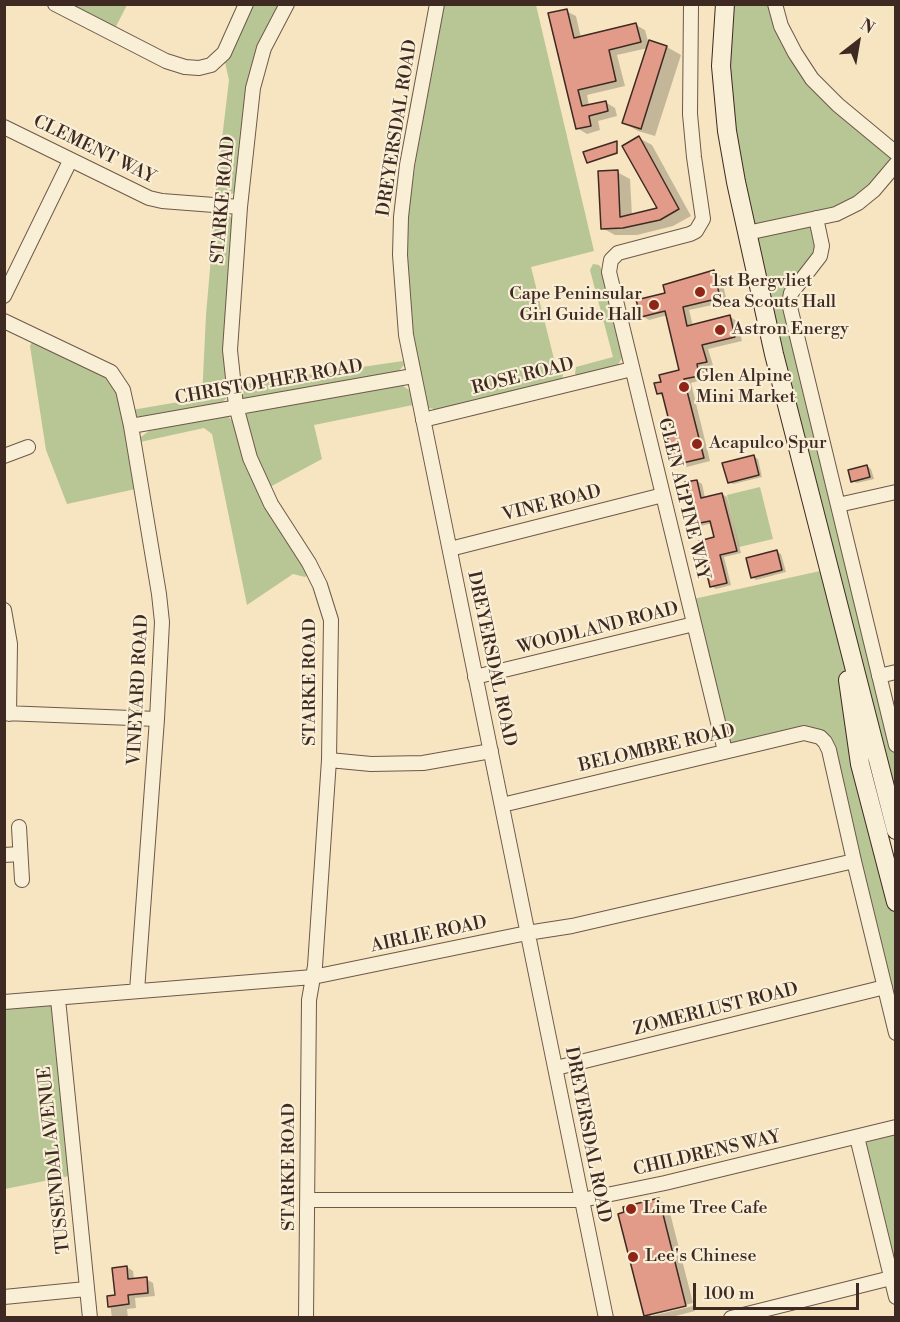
<!DOCTYPE html>
<style>
body{margin:0}
#map{position:relative;width:900px;height:1322px;overflow:hidden;background:#f6e5c0;font-family:"Libre Bodoni",serif}
canvas{display:block}
.frame{position:absolute;inset:0;border:6px solid #3e2a22;pointer-events:none}
.north{position:absolute;left:828px;top:12px;width:60px;height:60px;-webkit-text-stroke:4px #f9eed6;paint-order:stroke;rotate:31deg;font-size:16px;font-weight:700;line-height:24px;text-align:center;color:#3e2a22}
.north::after{content:'';display:block;margin:auto;width:21px;height:27px;background:#3e2a22;clip-path:polygon(50% 0,100% 100%,50% 72%,0 100%)}
.scale{position:absolute;left:693px;top:1283px;width:166px;height:27px;box-sizing:border-box;border:3px solid #3e2a22;border-top:0;padding-left:8px;font-size:18px;line-height:21px;white-space:nowrap;color:#3e2a22;-webkit-text-stroke:4px #f9eed6;paint-order:stroke}
</style>
<div id="map">
<canvas width="900" height="1322"></canvas>
<div class="frame"></div>
<div class="north">N</div>
<div class="scale">100 m</div>
</div>
<script>
const context = document.querySelector('canvas').getContext('2d');
context.lineJoin = 'round';
function fillPath(path, color) { context.fillStyle = color; context.fill(path, 'evenodd'); }
const toPath = rows => new Path2D(rows.map(r => 'M' + r).join(''));
function trace(path, color, width, dash) { context.strokeStyle = color; context.lineWidth = width; context.lineCap = dash ? 'butt' : 'round'; context.setLineDash(dash || []); context.stroke(path); }
function drawText(font, color, halo, rows, align = 'center') {
  context.font = font + ' "Libre Bodoni",serif'; context.lineWidth = 4.5; context.setLineDash([]); context.textBaseline = 'middle'; context.strokeStyle = halo; context.fillStyle = color; for (const [text, x, y, turn = 0] of rows) {
    context.save(); context.translate(x, y); context.rotate((+turn || 0) * Math.PI / 180); context.textAlign = isNaN(turn) ? turn : align; if (halo) context.strokeText(text, 0, 0); context.fillText(text, 0, 0); context.restore();
  }
}
fillPath(toPath([
 [55,5,127,5,112,34],
 [254,5,280,5,271,21,235,192,223,199,215,198,229,80,225,62],
 [444,5,536,5,594,251,531,267,556,367,563,374,562,380,439,410,429,408,424,402,415,359,405,257,407,219,417,153],
 [725,5,775,5,795,53,895,153,895,164,874,190,816,218,822,246,791,293,895,745,895,830,850,699,895,902,895,1033,820,737,725,751,689,600,829,569,736,182],
 [215,211,228,214,234,221,225,351,227,398,220,404,142,418,138,417,132,410,202,398,206,315],
 [593,264,599,265,601,268,622,358,617,366,579,376,575,374,576,367,613,357,590,270],
 [35,336,116,379,140,488,67,504,46,450,30,346],
 [403,361,404,365,397,373,245,399,241,397,238,385],
 [400,384,409,390,413,405,314,425,322,459,268,488,254,456,244,418,248,412],
 [226,415,232,420,248,470,309,574,305,577,293,574,247,605,212,434,204,428,140,442,141,437,149,431],
 [760,487,773,539,739,547,727,495],
 [57,1000,74,1175,5,1189,4,1003],
 [895,1127,896,1285,857,1137]
]), '#b8c595');
fillPath(toPath([
 [566,11,576,16,581,38,636,25,645,30,648,41,667,47,681,55,655,136,638,131,624,123,648,48,617,55,625,86,587,95,589,106,605,102,615,108,617,116,598,121,600,130,587,134,577,128],
 [639,138,652,145,691,216,673,226,637,235,615,235,602,228,617,172,630,179,632,216,659,209],
 [616,142,618,154,588,162],
 [713,272,721,276,727,302,689,310,693,326,730,317,737,321,742,341,708,349,713,365,703,368,706,379,691,383,710,461,683,468,676,464,673,430,664,397,658,393,681,371,668,315,649,320,642,316,666,294],
 [754,457,758,459,762,477,733,484,729,482],
 [867,466,871,469,874,479,857,483,852,481],
 [697,481,702,484,705,498,722,494,727,497,741,553,724,557,731,585,716,589,711,586,716,538,712,523,701,526,696,523],
 [777,552,781,554,786,572,756,580,752,577],
 [659,1200,668,1205,693,1303,651,1313,651,1316,693,1306,695,1311,668,1318,649,1318,645,1315],
 [127,1267,133,1271,134,1280,146,1279,153,1283,155,1296,135,1298,136,1308,127,1309,128,1318,112,1318,109,1297,116,1297]
]), '#0003');
const building = toPath([
 [567,9,574,38,636,23,641,42,609,50,616,81,578,90,582,106,606,101,608,111,589,116,591,126,576,129,548,13,567,9],
 [649,40,667,46,641,129,622,123,649,40],
 [639,136,679,209,660,220,623,228,601,229,598,171,618,170,620,217,657,208,622,146,639,136],
 [617,141,617,153,587,163,583,152,617,141],
 [714,270,720,298,683,307,687,326,730,315,735,337,702,345,707,362,697,364,699,376,684,379,704,458,674,465,666,431,671,429,662,393,657,394,654,383,661,382,659,375,679,370,665,311,641,317,636,300,665,293,663,285,714,270],
 [754,455,759,475,728,483,722,463,754,455],
 [867,465,870,477,851,482,848,470,867,465],
 [697,480,701,498,722,493,737,551,720,555,727,583,710,587,699,541,714,537,710,521,695,524,685,482,697,480],
 [777,550,782,570,751,578,746,558,777,550],
 [659,1198,686,1306,644,1316,618,1214,624,1212,623,1207,659,1198],
 [127,1266,128,1279,147,1277,148,1293,128,1295,129,1304,108,1307,107,1296,115,1295,112,1268,127,1266]
]);
fillPath(building, '#e19b88');
trace(building, '#3e2a22', 1.5);
const minor = toPath([
 [55,4,166,61,185,67,199,68,211,65,224,53,246,4],
 [287,4,264,48,253,88,240,207,230,350,236,406,250,458,271,504,309,563,320,585,331,620,329,760,315,966,309,1000,306,1318],
 [437,4,407,165,401,217,400,255,406,335,606,1318],
 [691,4,690,114,694,157,703,219,696,231,690,234,618,253,611,260,609,272,725,751],
 [775,4,781,26,795,53,812,79,838,105,896,153],
 [4,127,149,198,162,201,240,207],
 [816,218,822,246,820,256,796,287,791,293,789,303,896,745],
 [747,233,836,214,858,203,874,190,896,164],
 [4,296,70,161],
 [4,321,111,372,123,390,131,426,159,594,162,622,157,719,137,991],
 [423,420,632,369],
 [131,426,413,376],
 [4,456,28,447],
 [838,505,896,492],
 [450,549,663,495],
 [4,610,10,644,9,714],
 [879,676,896,672],
 [475,677,694,624],
 [4,713,157,719],
 [329,760,371,764,423,763,491,751],
 [502,805,804,733,820,737,825,742,829,750,854,861,896,1033],
 [19,827,22,880],
 [4,855,20,854],
 [58,999,90,1318],
 [4,1002,313,977,527,933,572,926,854,861],
 [556,1068,885,987],
 [857,1137,896,1297],
 [308,1200,582,1200,665,1183,896,1127],
 [4,1297,86,1289],
 [731,1318,891,1278]
]);
const secondary = toPath([
 [725,4,721,66,727,131,736,182,774,354,896,830],
 [848,680,860,764,896,902]
]);
trace(minor, '#6c594a', 16);
trace(secondary, '#3e2a22', 20);
trace(minor, '#f9eed6', 14);
trace(secondary, '#f9eed6', 18);
for (const [x, y, r, color] of [
 [700,292,6,"#8f2418"],
 [654,305,6,"#8f2418"],
 [720,330,6,"#8f2418"],
 [684,387,6,"#8f2418"],
 [697,444,6,"#8f2418"],
 [631,1209,6,"#8f2418"],
 [633,1257,6,"#8f2418"]
]) { const dot = new Path2D(); dot.arc(x, y, r, 0, 2 * Math.PI); context.fillStyle = color; context.fill(dot); trace(dot, '#f9eed6', 2); }
drawText('18px', '#3e2a22', '#f9eed6', [
 ["DREYERSDAL ROAD",398,128,-81],
 ["CLEMENT WAY",94,150,26],
 ["STARKE ROAD",224,200,-85],
 ["ROSE ROAD",523,377,-14],
 ["CHRISTOPHER ROAD",269,383,-10],
 ["GLEN ALPINE WAY",683,499,76],
 ["VINE ROAD",552,504,-14],
 ["WOODLAND ROAD",598,629,-14],
 ["DREYERSDAL ROAD",491,659,78],
 ["STARKE ROAD",311,682,-90],
 ["VINEYARD ROAD",139,690,-87],
 ["BELOMBRE ROAD",657,749,-13],
 ["AIRLIE ROAD",429,935,-12],
 ["ZOMERLUST ROAD",716,1010,-14],
 ["DREYERSDAL ROAD",587,1135,79],
 ["CHILDRENS WAY",707,1154,-13],
 ["TUSSENDAL AVENUE",55,1160,-96],
 ["STARKE ROAD",290,1167,-90]
]);
drawText('18px', '#3e2a22', '#f9eed6', [
 ["1st Bergvliet",712,282],
 ["Sea Scouts Hall",712,303],
 ["Cape Peninsular",642,295,"right"],
 ["Girl Guide Hall",642,316,"right"],
 ["Astron Energy",732,330],
 ["Glen Alpine",696,377],
 ["Mini Market",696,398],
 ["Acapulco Spur",709,444],
 ["Lime Tree Cafe",643,1209],
 ["Lee's Chinese",645,1257]
], 'left');
</script>
